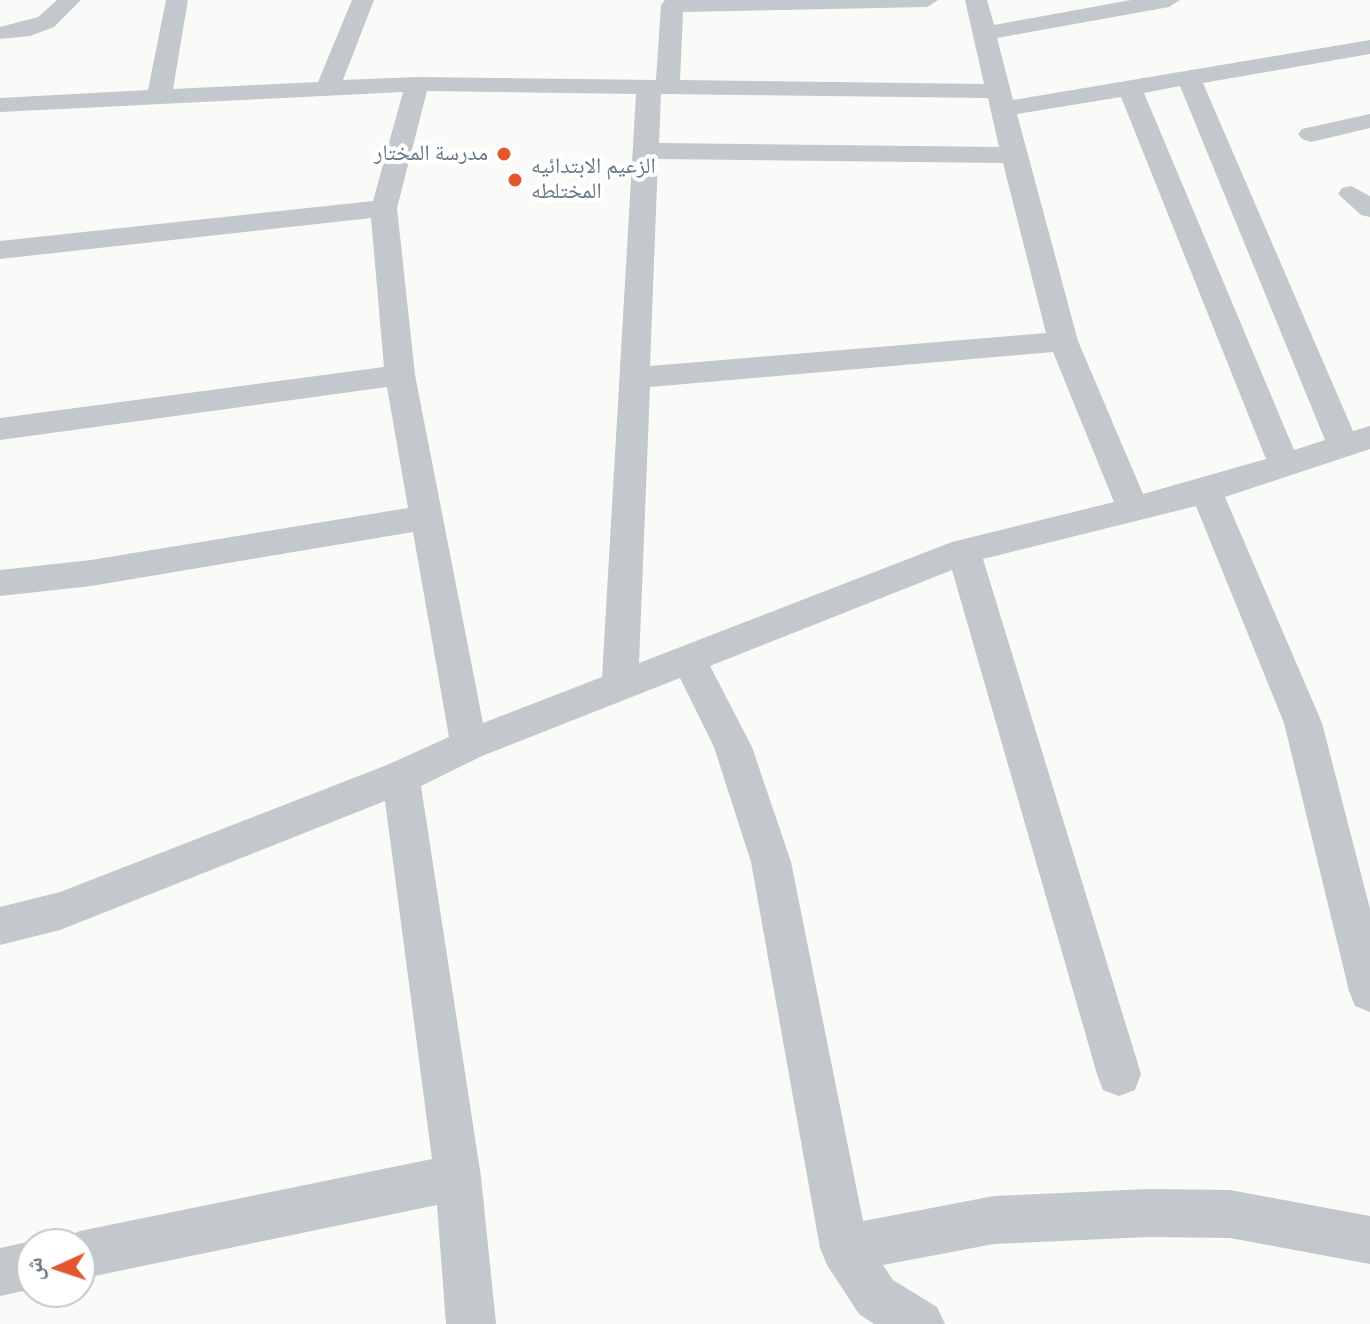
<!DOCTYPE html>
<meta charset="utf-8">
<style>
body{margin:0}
#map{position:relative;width:1370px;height:1324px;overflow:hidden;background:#fafaf8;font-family:"Archivo Narrow","Noto Naskh Arabic",sans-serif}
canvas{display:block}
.north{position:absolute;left:16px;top:1228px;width:80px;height:80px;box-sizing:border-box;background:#fff;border:2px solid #c1c8cd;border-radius:50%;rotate:267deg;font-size:22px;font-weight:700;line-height:32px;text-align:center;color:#657683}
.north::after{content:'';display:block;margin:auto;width:28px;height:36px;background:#e4572e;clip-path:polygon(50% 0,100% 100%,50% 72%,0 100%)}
</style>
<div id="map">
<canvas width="1370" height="1324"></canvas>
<div class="north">ش</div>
</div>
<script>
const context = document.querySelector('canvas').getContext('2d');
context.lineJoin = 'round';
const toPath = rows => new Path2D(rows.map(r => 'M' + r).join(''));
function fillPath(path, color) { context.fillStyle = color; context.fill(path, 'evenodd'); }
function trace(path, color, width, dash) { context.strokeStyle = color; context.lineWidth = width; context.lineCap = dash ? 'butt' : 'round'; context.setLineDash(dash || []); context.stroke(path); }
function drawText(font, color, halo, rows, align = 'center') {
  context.font = font + ' "Archivo Narrow","Noto Naskh Arabic",sans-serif'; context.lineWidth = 8; context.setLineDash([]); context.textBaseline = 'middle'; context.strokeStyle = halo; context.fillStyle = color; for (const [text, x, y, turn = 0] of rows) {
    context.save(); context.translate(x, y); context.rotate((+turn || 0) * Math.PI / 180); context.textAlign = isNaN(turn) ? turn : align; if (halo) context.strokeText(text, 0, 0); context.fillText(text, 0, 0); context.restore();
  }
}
fillPath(toPath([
 [57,0,81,0,54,27,30,36,0,39,0,27,38,17,57,0],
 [166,0,188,0,173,89,318,82,352,0,374,0,343,80,417,77,656,80,661,5,665,0,938,0,927,7,683,12,680,80,984,84,965,0,987,0,994,25,1131,0,1180,0,1169,7,997,38,1013,100,1370,40,1370,54,1203,83,1353,431,1370,426,1370,449,1225,497,1322,723,1370,909,1370,1012,1355,1006,1349,991,1284,723,1196,506,983,559,1141,1074,1135,1090,1119,1096,1103,1090,1097,1074,952,570,710,666,752,747,791,862,863,1221,994,1196,1149,1189,1230,1190,1370,1216,1370,1264,1230,1238,1149,1237,994,1244,883,1265,893,1280,937,1307,945,1324,874,1324,859,1314,827,1265,820,1248,751,862,714,747,680,678,482,756,421,786,481,1177,496,1324,446,1324,437,1205,80,1279,80,1244,61,1244,63,1238,80,1231,432,1159,385,801,60,930,0,945,0,907,60,892,387,765,449,737,413,532,91,586,0,596,0,570,91,560,408,508,387,387,0,440,0,418,384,367,371,218,0,259,0,241,373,201,403,92,0,112,0,98,148,90,166,0],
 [1180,86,1325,440,1294,450,1144,93,1180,86],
 [427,91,636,94,602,677,483,723,415,375,397,208,427,91],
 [661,94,988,98,999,147,659,143,661,94],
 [1121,97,1266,459,1143,494,1078,341,1017,114,1121,97],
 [658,159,1003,163,1046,333,650,366,658,159],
 [1053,352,1114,502,952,542,639,663,650,387,1053,352],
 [1370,114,1370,128,1311,142,1302,139,1298,134,1302,129,1370,114],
 [1351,186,1370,196,1370,217,1361,215,1338,194,1342,188,1351,186],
 [32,1241,40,1244,32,1244,32,1289,0,1296,0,1248,32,1241]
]), '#c3c8cc');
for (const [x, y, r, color] of [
 [504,154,8,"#e4572e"],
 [515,180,8,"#e4572e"]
]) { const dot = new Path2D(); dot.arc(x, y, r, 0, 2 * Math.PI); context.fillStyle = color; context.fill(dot); trace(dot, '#fff', 3); }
drawText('22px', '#657683', '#fff', [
 ["مدرسة المختار",488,154],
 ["الزعيم الابتدائيه",531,167,"left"],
 ["المختلطه",531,192,"left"]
], 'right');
</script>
